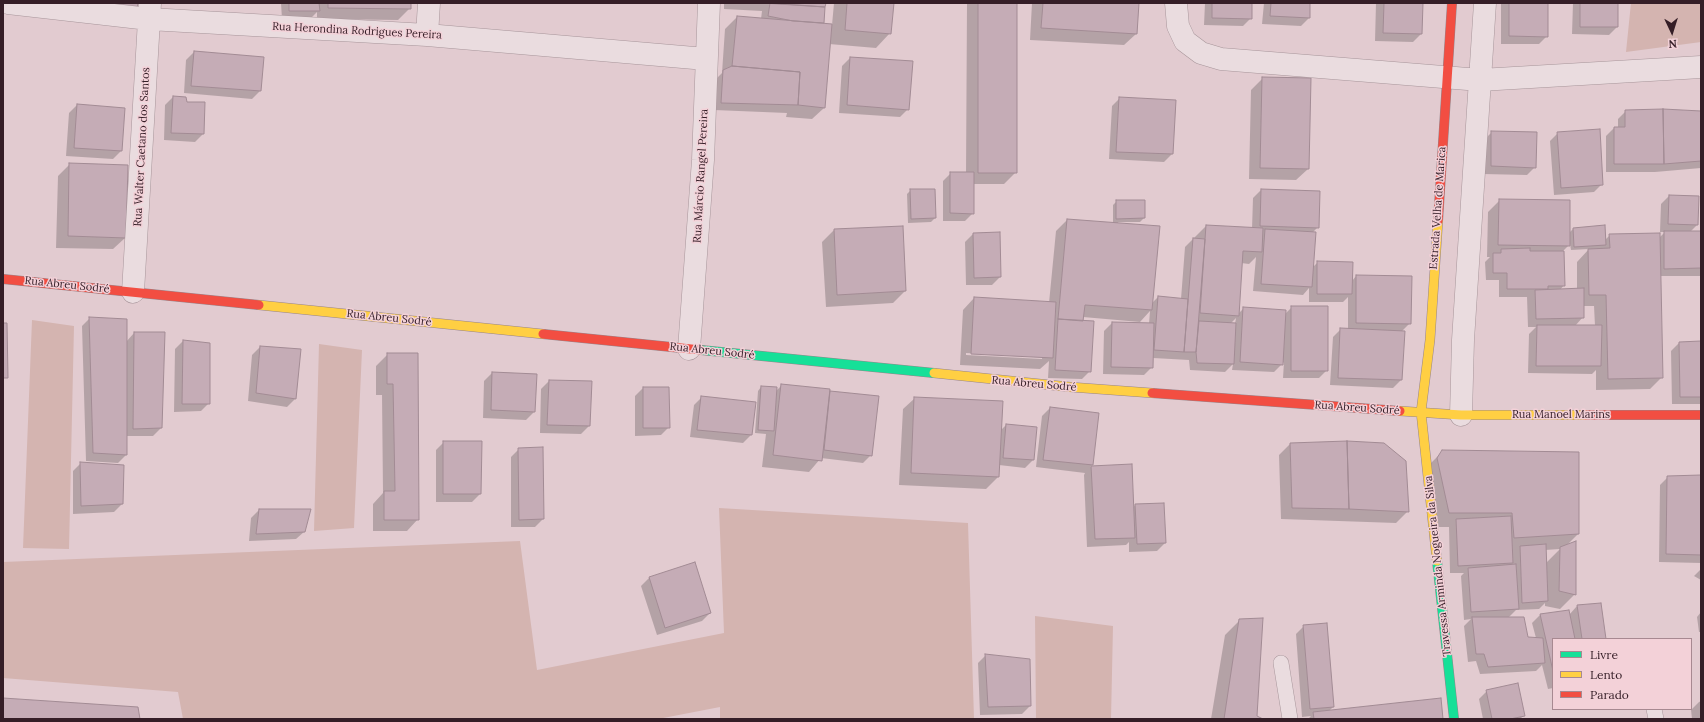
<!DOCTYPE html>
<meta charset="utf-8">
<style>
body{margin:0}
#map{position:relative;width:1704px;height:722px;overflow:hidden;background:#e2cbd0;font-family:Lora,serif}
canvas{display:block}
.frame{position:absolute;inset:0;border:4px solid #351e27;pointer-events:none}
.legend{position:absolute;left:1552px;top:638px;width:140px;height:72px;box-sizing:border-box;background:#f3d1d8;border:1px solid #a78991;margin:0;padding:5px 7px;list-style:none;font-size:12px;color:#351e27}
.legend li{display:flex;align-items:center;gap:8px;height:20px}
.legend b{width:20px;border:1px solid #a78991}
.north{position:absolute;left:1652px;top:12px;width:40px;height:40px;-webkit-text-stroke:3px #f3d1d8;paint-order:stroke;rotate:176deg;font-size:11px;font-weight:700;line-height:16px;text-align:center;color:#351e27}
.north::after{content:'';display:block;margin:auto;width:14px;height:18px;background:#351e27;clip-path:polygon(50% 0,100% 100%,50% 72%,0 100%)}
</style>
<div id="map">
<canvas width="1704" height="722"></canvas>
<div class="frame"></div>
<ul class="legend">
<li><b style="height:5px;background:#16e098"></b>Livre</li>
<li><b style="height:5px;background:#ffcf43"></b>Lento</li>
<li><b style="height:5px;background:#f24e42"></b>Parado</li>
</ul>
<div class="north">N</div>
</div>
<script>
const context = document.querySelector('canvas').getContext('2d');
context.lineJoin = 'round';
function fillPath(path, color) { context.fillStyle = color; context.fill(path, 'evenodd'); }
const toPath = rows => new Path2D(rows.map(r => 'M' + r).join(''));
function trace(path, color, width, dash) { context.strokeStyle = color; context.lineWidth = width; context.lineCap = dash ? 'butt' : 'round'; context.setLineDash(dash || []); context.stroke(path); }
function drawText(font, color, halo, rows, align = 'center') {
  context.font = font + ' Lora,serif'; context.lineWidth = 3; context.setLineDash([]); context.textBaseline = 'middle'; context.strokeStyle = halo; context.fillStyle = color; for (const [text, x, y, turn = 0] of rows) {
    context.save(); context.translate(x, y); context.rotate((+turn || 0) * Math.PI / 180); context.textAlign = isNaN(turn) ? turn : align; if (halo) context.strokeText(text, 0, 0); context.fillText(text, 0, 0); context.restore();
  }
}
fillPath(toPath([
 [1631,3,1701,3,1701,42,1626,52],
 [32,320,74,326,69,549,23,548],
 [319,344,362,350,354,528,314,531],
 [719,508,968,523,974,719,720,719,720,707,658,719,183,719,178,692,3,678,3,562,520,541,537,670,724,633],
 [1035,616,1113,626,1111,719,1036,719]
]), '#d4b4b0');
fillPath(toPath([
 [191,3,235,3,233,4],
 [281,3,410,3,410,8,398,20,317,19,317,12,311,18,282,19],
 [724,3,824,3,822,24,832,25,834,3,893,3,890,33,876,48,829,44,824,108,812,119,786,117,787,113,714,110,716,79,722,73,725,29,737,17,761,19,762,11,724,9],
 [806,21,817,22,817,24,806,23],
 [967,3,1016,3,1016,172,1004,184,973,184,973,213,965,221,943,221,943,181,951,173,966,173],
 [1032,3,1138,3,1136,34,1124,45,1030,40],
 [1205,3,1251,3,1251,18,1243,26,1204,25],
 [1264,3,1309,3,1309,18,1301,26,1262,24],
 [1376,3,1422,3,1421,34,1413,42,1375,41],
 [1501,3,1547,3,1547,36,1539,44,1501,44],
 [1573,3,1617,3,1617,27,1609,35,1572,34],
 [194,52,260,91,252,99,184,93,186,60],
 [850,58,908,109,900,117,839,113,842,66],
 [1263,78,1308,169,1296,180,1249,179,1251,90],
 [173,97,187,103,203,134,195,142,164,140,165,105],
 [1120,98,1172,154,1164,162,1109,159,1112,106],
 [77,105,121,151,113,159,66,156,69,113],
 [1626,111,1701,112,1701,168,1655,172,1606,172,1606,136,1614,128,1618,128,1618,119],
 [1492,132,1535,167,1527,175,1483,174,1484,140],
 [1558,133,1602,184,1594,192,1554,195,1550,141],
 [70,164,125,238,113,249,56,248,58,176],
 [911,190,935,218,931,222,908,223,907,194],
 [1261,190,1318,227,1312,233,1312,268,1318,262,1352,281,1356,276,1410,323,1401,332,1401,380,1393,388,1330,385,1333,337,1341,329,1348,330,1348,297,1343,302,1309,302,1309,288,1303,295,1253,291,1256,257,1249,264,1241,263,1238,314,1244,308,1285,314,1292,307,1327,370,1319,378,1283,378,1284,362,1274,372,1232,370,1233,364,1225,372,1190,370,1189,360,1153,358,1152,367,1144,375,1103,374,1104,331,1112,323,1149,324,1150,311,1140,322,1083,317,1090,371,1082,379,1048,378,1049,361,1040,369,960,365,963,310,974,298,1049,303,1056,231,1067,220,1113,223,1113,205,1117,201,1144,218,1140,222,1118,222,1118,224,1152,303,1158,297,1181,299,1185,247,1206,226,1252,229,1253,198],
 [1236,318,1235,324,1230,324],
 [966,353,1042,357,1042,359,966,355],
 [1669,196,1698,197,1697,225,1690,232,1701,232,1701,276,1660,276,1662,377,1650,389,1596,390,1596,370,1592,374,1528,373,1529,334,1536,327,1528,327,1527,297,1499,297,1499,280,1486,280,1485,262,1490,257,1487,257,1488,212,1500,200,1569,233,1573,229,1605,240,1610,235,1659,238,1665,232,1660,232,1661,204],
 [1570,244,1571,250,1589,249,1577,262,1577,289,1560,290,1564,285,1563,251],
 [1583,306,1594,306,1595,326,1575,326,1583,317],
 [902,227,905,291,893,303,826,307,822,242,834,230],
 [973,234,1000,277,992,285,966,285,965,242],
 [90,318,126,342,134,333,161,428,153,436,126,436,126,455,118,463,86,461,82,326],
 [183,341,209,403,201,411,174,412,175,349],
 [1701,342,1701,404,1672,404,1671,351,1679,343],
 [260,347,299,350,295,399,287,407,248,401,252,355],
 [388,354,418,519,407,531,373,531,373,504,383,493,382,395,376,395,376,366],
 [492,373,534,412,526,420,483,418,484,381],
 [549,381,589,426,581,434,540,433,541,389],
 [782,385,829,394,831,392,871,455,863,463,821,458,809,472,762,467,766,434,755,433,758,391,761,387,776,391],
 [643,388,668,388,669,427,661,435,635,436,635,396],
 [702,397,754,403,751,435,743,443,690,437,694,405],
 [915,398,1000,431,1006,425,1033,460,1025,468,999,465,998,477,986,489,899,485,903,409],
 [1050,408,1092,465,1090,467,1131,465,1133,508,1135,505,1165,543,1157,551,1129,552,1129,542,1126,545,1087,547,1084,475,1085,473,1036,467,1042,416],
 [444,442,480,494,472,502,436,502,436,450],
 [1290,444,1408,511,1396,523,1281,519,1279,455],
 [519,449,543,519,535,527,511,527,511,457],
 [1443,451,1578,534,1566,546,1575,594,1560,609,1545,606,1545,603,1539,609,1516,610,1508,618,1527,638,1536,638,1532,623,1540,615,1568,611,1569,615,1577,606,1605,639,1553,639,1553,688,1548,689,1542,665,1536,671,1480,674,1476,661,1468,662,1464,626,1471,619,1464,620,1461,576,1464,573,1450,573,1449,527,1435,527,1428,466],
 [1560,549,1546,563,1545,550],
 [81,463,122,504,114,512,73,514,73,471],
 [1701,476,1701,563,1659,562,1660,485,1668,477],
 [259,510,305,531,296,539,249,541,251,518],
 [1701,569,1701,580,1694,576],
 [649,578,710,613,702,621,657,635,641,586],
 [1701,612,1701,632,1699,632,1697,617],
 [1240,620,1256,716,1261,719,1211,719,1225,635],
 [1304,626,1333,707,1328,712,1442,719,1308,719,1311,716,1302,717,1296,634],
 [986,655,1030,706,1022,714,980,715,978,663],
 [1487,691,1523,716,1520,719,1483,719,1479,699],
 [1701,701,1701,719,1692,719,1691,710,1699,702]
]), '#0003');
const building = toPath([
 [80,3,138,3,137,9,80,3],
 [289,3,319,3,320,11,289,11,289,3],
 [328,3,411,3,411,9,328,8,328,3],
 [762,3,826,3,825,7,762,3],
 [770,3,825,7,824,23,793,21,768,16,770,3],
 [847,3,894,3,891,34,845,30,847,3],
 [978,3,1017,3,1017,173,978,173,978,3],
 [1043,3,1139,3,1137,34,1041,28,1043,3],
 [1212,3,1252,3,1252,19,1212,18,1212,3],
 [1271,3,1310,3,1310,18,1270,16,1271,3],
 [1384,3,1423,3,1422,34,1383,33,1384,3],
 [1509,3,1548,3,1548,37,1509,36,1509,3],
 [1580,3,1618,3,1618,27,1580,27,1580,3],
 [737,16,832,24,825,108,798,105,800,72,732,66,737,16],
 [194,51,264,57,261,91,191,86,194,51],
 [850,57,913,61,909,110,847,105,850,57],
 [732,66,800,72,798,105,721,103,723,70,732,66],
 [1262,77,1311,78,1309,169,1260,168,1262,77],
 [173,96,186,97,187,102,205,102,204,134,171,133,173,96],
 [1119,97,1176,100,1173,154,1116,152,1119,97],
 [77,104,125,108,122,151,74,148,77,104],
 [1663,109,1701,111,1701,161,1664,164,1663,109],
 [1663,109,1664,164,1614,164,1614,127,1625,127,1625,110,1663,109],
 [1600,129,1603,185,1561,188,1557,132,1600,129],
 [1491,131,1537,132,1536,168,1491,166,1491,131],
 [69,163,128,165,126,238,68,236,69,163],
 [950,172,974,172,974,214,950,213,950,172],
 [910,189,935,189,936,218,911,219,910,189],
 [1261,189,1320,191,1319,228,1260,226,1261,189],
 [1669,195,1699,196,1698,225,1668,224,1669,195],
 [1499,199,1570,200,1570,246,1498,245,1499,199],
 [1116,200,1145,200,1145,218,1116,219,1116,200],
 [1067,219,1160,226,1152,310,1085,305,1083,321,1058,319,1067,219],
 [1206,225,1263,228,1262,252,1243,251,1239,316,1200,313,1206,225],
 [1605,225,1606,245,1574,247,1573,228,1605,225],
 [903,226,906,291,837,295,834,229,903,226],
 [1265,229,1316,232,1312,287,1261,284,1265,229],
 [1664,231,1701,231,1701,268,1664,269,1664,231],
 [1000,232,1001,277,974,278,973,233,1000,232],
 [1660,233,1663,378,1608,379,1606,295,1589,295,1588,249,1610,248,1609,234,1660,233],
 [1193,238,1205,239,1196,352,1184,352,1193,238],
 [1530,248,1530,251,1564,251,1565,286,1548,286,1548,289,1507,289,1507,273,1493,273,1493,253,1501,253,1501,249,1530,248],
 [1317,261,1353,262,1352,294,1317,294,1317,261],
 [1356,275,1412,276,1411,324,1356,323,1356,275],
 [1584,288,1584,318,1536,319,1535,290,1584,288],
 [1158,296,1188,299,1184,352,1154,350,1158,296],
 [974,297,1056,302,1053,358,971,354,974,297],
 [1291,306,1328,306,1328,371,1291,371,1291,306],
 [1243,307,1286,310,1283,365,1240,362,1243,307],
 [89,317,127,319,127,455,93,453,89,317],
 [1058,319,1094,321,1091,372,1055,370,1058,319],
 [1199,321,1236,323,1234,364,1197,363,1196,352,1199,321],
 [1112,322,1154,323,1153,368,1111,367,1112,322],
 [3,323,7,323,8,378,3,378,3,323],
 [1537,325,1602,325,1601,366,1536,366,1537,325],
 [1340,328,1405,331,1402,380,1338,378,1340,328],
 [134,332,165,332,162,428,133,429,134,332],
 [183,340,210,343,210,404,182,404,183,340],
 [1701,341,1701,397,1680,397,1679,342,1701,341],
 [260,346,301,349,296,399,256,393,260,346],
 [387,353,418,353,419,520,384,520,384,491,395,491,393,384,387,384,387,353],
 [492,372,537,374,535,412,491,410,492,372],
 [549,380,592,381,590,426,547,425,549,380],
 [781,384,830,389,822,461,773,455,781,384],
 [761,386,777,387,774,431,758,430,761,386],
 [643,387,669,387,670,428,643,428,643,387],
 [830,391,879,396,872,456,824,450,830,391],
 [701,396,756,402,752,435,697,430,701,396],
 [914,397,1003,401,999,477,911,473,914,397],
 [1050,407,1099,413,1093,465,1043,460,1050,407],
 [1006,424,1037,427,1034,460,1003,458,1006,424],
 [443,441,482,441,481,494,443,494,443,441],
 [1347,441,1384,443,1406,461,1409,512,1349,509,1347,441],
 [1347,441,1349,509,1292,508,1290,443,1347,441],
 [543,447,544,519,519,520,518,448,543,447],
 [1442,450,1579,452,1579,534,1514,538,1512,513,1449,513,1437,458,1442,450],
 [80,462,124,465,123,504,81,506,80,462],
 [1132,464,1135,538,1095,539,1091,466,1132,464],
 [1701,475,1701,555,1666,554,1667,476,1701,475],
 [1164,503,1166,543,1137,544,1135,504,1164,503],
 [259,509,311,509,305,532,256,534,259,509],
 [1511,516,1513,563,1458,566,1456,519,1511,516],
 [1576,541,1576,595,1559,591,1560,547,1576,541],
 [1546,544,1548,601,1522,603,1520,546,1546,544],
 [695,562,711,613,665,628,649,577,695,562],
 [1516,564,1519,609,1471,612,1468,568,1516,564],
 [1601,603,1606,639,1582,639,1577,605,1601,603],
 [1569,610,1575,639,1553,639,1553,671,1540,614,1569,610],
 [1472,617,1524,617,1528,637,1543,638,1545,663,1488,667,1484,654,1476,654,1472,617],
 [1263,618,1257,716,1263,719,1224,719,1239,619,1263,618],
 [1327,623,1334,707,1310,709,1303,625,1327,623],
 [985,654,1030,659,1031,706,988,707,985,654],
 [1518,683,1525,716,1510,719,1492,719,1486,690,1518,683],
 [3,698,138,707,140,719,3,719,3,698],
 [1441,698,1443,719,1314,719,1313,712,1441,698]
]);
fillPath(building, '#c5acb6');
trace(building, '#a28b94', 1);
const lane = toPath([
 [1281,663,1290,719],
 [1654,709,1656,719]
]);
const street = toPath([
 [8,3,149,19,427,35,706,59],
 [1176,3,1178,26,1185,41,1201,53,1221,59,1480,80,1701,67],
 [427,35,429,3],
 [133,292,150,3],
 [689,349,703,160,709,3],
 [1461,415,1463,340,1485,3]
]);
const fast = toPath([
 [701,350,934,373],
 [1437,561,1454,719]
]);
const slow = toPath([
 [259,305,543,334],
 [934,373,1070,387,1152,393],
 [1400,411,1461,415,1585,415],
 [1437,561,1421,412,1430,340,1438,221]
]);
const jam = toPath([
 [1438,221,1452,3],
 [3,279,259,305],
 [543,334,701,350],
 [1152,393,1400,411],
 [1585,415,1701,415]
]);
trace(lane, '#a7959a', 16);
trace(street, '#a7959a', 23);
trace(fast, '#97848a', 10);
trace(slow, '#97848a', 10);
trace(jam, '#97848a', 10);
trace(lane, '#eadcdf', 15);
trace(street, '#eadcdf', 22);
trace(fast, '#16e098', 9);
trace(slow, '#ffcf43', 9);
trace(jam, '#f24e42', 9);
drawText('11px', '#351e27', '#f3d1d8', [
 ["Rua Herondina Rodrigues Pereira",357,31,3],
 ["Rua Walter Caetano dos Santos",142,147,-87],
 ["Rua Márcio Rangel Pereira",701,176,-87],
 ["Estrada Velha de Marica",1438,208,-86],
 ["Rua Abreu Sodré",67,285,6],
 ["Rua Abreu Sodré",389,318,6],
 ["Rua Abreu Sodré",712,351,6],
 ["Rua Abreu Sodré",1034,384,5],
 ["Rua Abreu Sodré",1357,408,4],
 ["Rua Manoel Marins",1561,415],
 ["Travessa Arminda Nogueira da Silva",1438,566,-96]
]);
</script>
